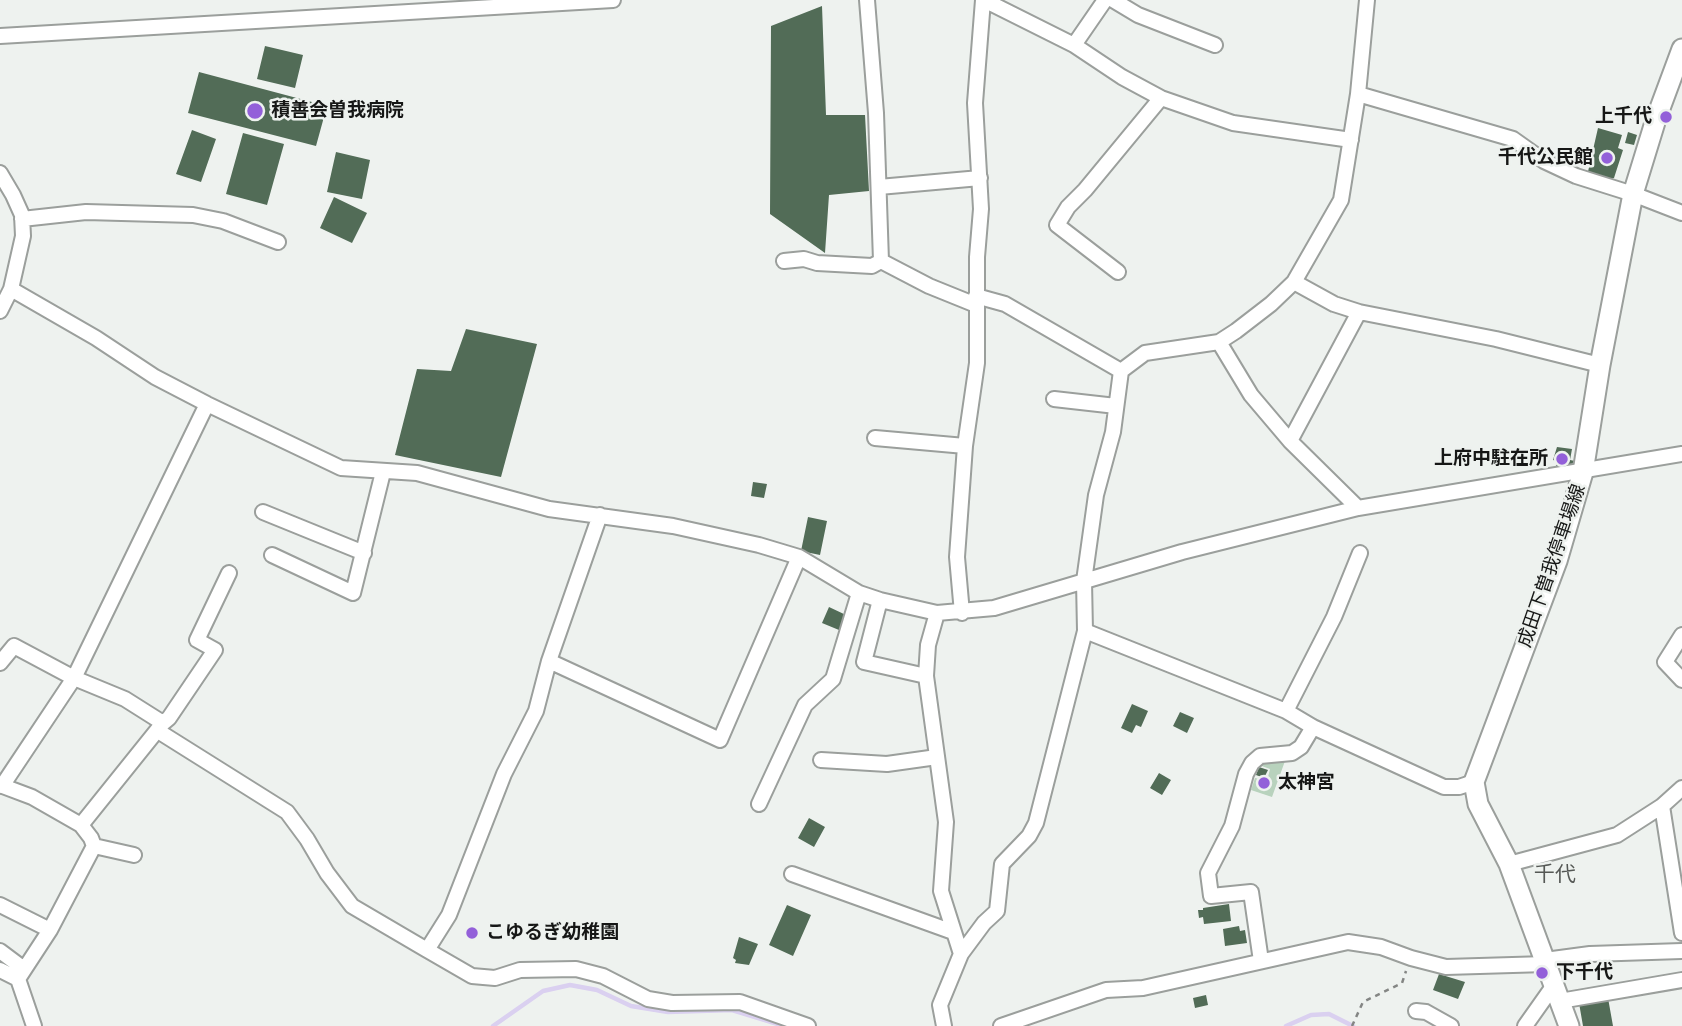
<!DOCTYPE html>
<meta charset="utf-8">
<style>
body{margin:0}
canvas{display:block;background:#eef2ef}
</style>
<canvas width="1682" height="1026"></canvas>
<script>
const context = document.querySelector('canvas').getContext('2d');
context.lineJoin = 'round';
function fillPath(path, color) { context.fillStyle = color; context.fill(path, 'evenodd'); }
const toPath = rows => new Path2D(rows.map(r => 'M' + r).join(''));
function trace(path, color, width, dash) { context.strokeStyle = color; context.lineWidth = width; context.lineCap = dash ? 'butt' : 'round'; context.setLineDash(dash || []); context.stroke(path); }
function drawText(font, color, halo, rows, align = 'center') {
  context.font = font + ' "Fira Sans","Noto Sans JP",sans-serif'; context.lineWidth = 5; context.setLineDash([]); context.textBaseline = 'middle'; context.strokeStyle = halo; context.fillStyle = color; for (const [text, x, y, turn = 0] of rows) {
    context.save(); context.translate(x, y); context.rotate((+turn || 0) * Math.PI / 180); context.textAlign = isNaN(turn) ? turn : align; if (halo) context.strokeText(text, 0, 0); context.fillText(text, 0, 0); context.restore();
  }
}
fillPath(toPath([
 [1272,759,1285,761,1272,797,1251,790,1255,778,1267,781,1270,769,1259,765,1265,760]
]), '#b8d2bd');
trace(toPath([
 [493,1026,543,991,570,985,597,990,631,1006,668,1012,732,1010,784,1026],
 [1286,1026,1311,1015,1329,1014,1353,1026]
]), '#dad0f0', 4.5);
fillPath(toPath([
 [822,6,826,115,865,115,869,191,829,195,825,253,770,214,771,26],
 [265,46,303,55,295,88,257,79],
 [199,72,327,106,316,146,188,113],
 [1598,128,1622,135,1618,148,1623,150,1614,178,1611,179,1595,175,1594,178,1587,176],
 [192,130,216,139,201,182,176,174],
 [1628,132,1637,135,1634,145,1625,143],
 [243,133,284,144,267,205,226,194],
 [336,152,370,160,362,199,327,192],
 [334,197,367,213,352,243,320,228],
 [466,329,537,344,501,477,395,455,417,369,451,371],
 [1557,447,1572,449,1570,460,1575,461,1574,467,1556,467,1557,461,1553,460],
 [753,482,767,484,764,498,751,496],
 [808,517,827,521,820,555,801,551],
 [829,607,846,615,839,630,822,623],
 [1132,704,1148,711,1141,727,1136,725,1132,733,1121,728],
 [1180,712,1194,718,1187,733,1173,726],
 [1259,767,1268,770,1264,778,1256,775],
 [1159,773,1171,780,1162,795,1150,788],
 [809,818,825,827,814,847,798,838],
 [1229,904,1231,921,1204,924,1203,917,1199,918,1198,910,1203,910,1203,908],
 [787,905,811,915,793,956,769,945],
 [1239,926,1240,931,1245,930,1247,943,1225,946,1223,929],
 [739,937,758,944,749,965,735,963,736,960,733,958],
 [1439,974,1465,982,1458,999,1433,990],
 [1206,995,1208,1005,1195,1008,1193,998],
 [1608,998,1613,1026,1583,1026,1579,1003]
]), '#526c57');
const minor = toPath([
 [984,0,1074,45,1122,77,1161,98,1233,123,1351,140],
 [1113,0,1138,15,1215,45],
 [0,36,613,0],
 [1074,45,1105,0],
 [1358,94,1513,139,1544,161,1576,176,1633,194,1682,213],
 [0,173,13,195,22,215,23,236,11,289,0,311],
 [879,187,980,178],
 [22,219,86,212,193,215,223,221,278,242],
 [784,261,804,259,817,263,872,266,881,261,876,113,867,0],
 [881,261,929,286,976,305],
 [1118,272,1057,225,1068,207,1085,190,1161,98],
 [1294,282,1334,304,1359,312,1496,339,1600,365],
 [11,289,96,338,155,377,207,404,341,468,417,473,549,509,673,526,759,545,799,557,859,593,880,600,937,613,994,608,1182,552,1358,508,1682,454],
 [976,296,1005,304,1121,371,1145,353,1219,342,1236,331,1271,304,1294,282,1341,200,1358,94,1367,0],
 [1219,342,1251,395,1290,441,1358,508],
 [1054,399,1116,406],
 [875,438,965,446],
 [1290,441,1359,312],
 [263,512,364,553],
 [600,515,549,661,536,711,504,774,449,915,427,950,472,976,495,978,520,970,576,969,603,976,648,999,672,1003,740,1002,808,1026],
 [272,555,353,593,383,472],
 [880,600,864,662,926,676],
 [937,613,928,645,926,676,946,822,941,891,961,954,940,1005,944,1026],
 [962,613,957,557,965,446,977,363,977,257,981,209,975,103,983,0],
 [1085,631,1286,711,1313,727,1444,787,1459,787,1474,782],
 [1682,635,1665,662,1682,680],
 [549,661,720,740,799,557],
 [0,663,14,646,74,678,125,699,163,723],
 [1286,711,1334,617,1360,553],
 [158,731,287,812,307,839,327,873,352,906,427,950],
 [821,760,887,764,937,757],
 [0,785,32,797,81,825,91,838,94,846],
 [2,786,74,678,207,404],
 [759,804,805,705,833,679,859,593],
 [1662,806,1682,933],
 [81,825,163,723,169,718,215,650,197,640,229,573],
 [94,846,134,855],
 [1509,864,1617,835,1662,806,1682,788],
 [792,874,953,932],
 [0,905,50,930],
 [0,951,24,969],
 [961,954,984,923,997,911,1002,864,1029,836,1036,823,1085,631,1084,581,1096,495,1113,432,1121,371],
 [1545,960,1590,954,1682,951],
 [1261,961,1251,892,1211,896,1208,873,1232,826,1246,774,1252,763,1260,756,1292,753,1301,747,1313,727],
 [0,970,18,979],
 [1560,1001,1682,980],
 [1416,1011,1426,1012,1451,1026],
 [34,1026,18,979,50,930,94,846],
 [1001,1026,1106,990,1143,988,1348,942,1381,947,1411,958,1446,967,1546,964],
 [1525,1026,1554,985]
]);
const major = toPath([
 [1569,1026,1509,864,1478,804,1474,782,1557,561,1583,472,1600,365,1633,194,1656,119,1682,49]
]);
trace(minor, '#9b9f9c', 18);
trace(major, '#9b9f9c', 23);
trace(toPath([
 [1352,1026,1363,1002,1402,983,1406,971]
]), '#848684', 2.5, [5, 5]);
trace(minor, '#fff', 14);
trace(major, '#fff', 19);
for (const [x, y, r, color] of [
 [255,111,9,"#9360d9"],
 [1666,117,7,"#9360d9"],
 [1607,158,7,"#9360d9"],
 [1562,459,7,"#9360d9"],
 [1264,783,7,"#9360d9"],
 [472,933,7,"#9360d9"],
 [1542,973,7,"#9360d9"]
]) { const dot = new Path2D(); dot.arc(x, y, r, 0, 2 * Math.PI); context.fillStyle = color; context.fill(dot); trace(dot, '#eef2ef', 2.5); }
drawText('bold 19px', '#161716', '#eef2ef', [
 ["積善会曽我病院",271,111],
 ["上千代",1652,117,"right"],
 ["千代公民館",1593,158,"right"],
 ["上府中駐在所",1548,459,"right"],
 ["太神宮",1278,783],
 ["こゆるぎ幼稚園",486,933],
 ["下千代",1556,973]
], 'left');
drawText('19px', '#161716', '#eef2ef', [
 ["成田下曽我停車場線",1552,566,-71]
]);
drawText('21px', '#555855', '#eef2ef', [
 ["千代",1555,875]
]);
</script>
